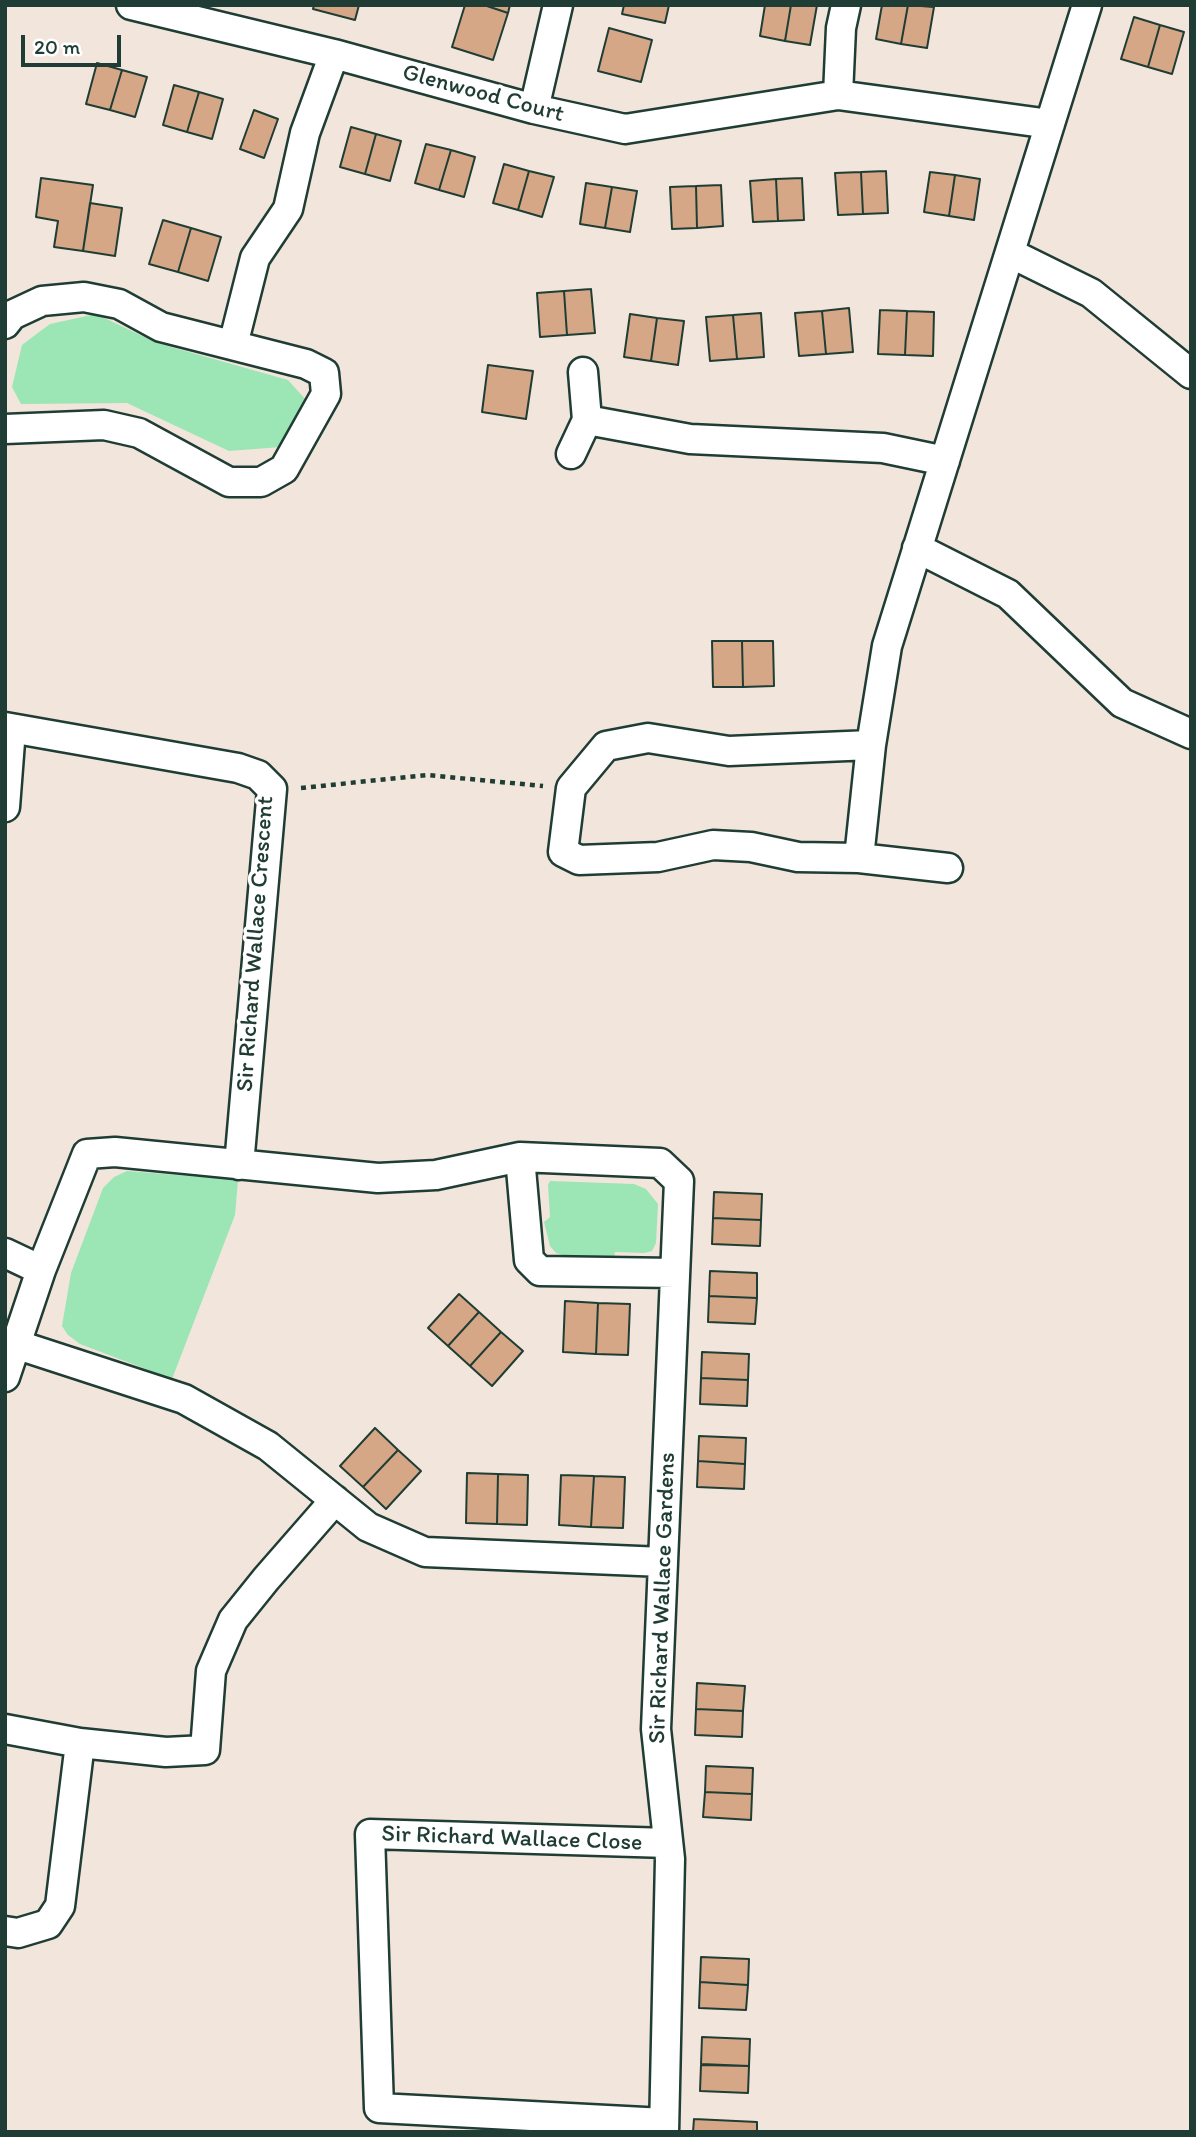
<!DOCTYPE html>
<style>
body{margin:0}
#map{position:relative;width:1196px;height:2137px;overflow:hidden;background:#f2e5db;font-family:Itim,sans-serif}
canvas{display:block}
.frame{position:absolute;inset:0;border:7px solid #1f3d34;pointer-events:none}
.scale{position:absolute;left:21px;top:35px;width:100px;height:32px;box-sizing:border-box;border:4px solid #1f3d34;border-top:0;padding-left:9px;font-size:21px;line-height:24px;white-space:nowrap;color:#1f3d34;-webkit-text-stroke:5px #fff;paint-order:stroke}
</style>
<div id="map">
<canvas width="1196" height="2137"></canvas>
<div class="frame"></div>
<div class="scale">20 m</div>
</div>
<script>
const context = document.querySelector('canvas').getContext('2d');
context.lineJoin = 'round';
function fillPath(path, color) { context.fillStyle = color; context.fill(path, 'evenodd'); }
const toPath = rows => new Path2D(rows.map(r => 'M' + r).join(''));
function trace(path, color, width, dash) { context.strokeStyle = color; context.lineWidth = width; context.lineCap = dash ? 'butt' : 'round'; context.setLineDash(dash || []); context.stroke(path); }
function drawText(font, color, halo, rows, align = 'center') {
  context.font = font + ' Itim,sans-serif'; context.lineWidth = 7; context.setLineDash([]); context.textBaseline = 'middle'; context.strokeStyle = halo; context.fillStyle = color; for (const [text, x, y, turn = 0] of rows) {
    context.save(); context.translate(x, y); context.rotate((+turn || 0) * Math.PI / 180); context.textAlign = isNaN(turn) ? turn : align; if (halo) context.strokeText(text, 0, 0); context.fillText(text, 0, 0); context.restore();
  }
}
fillPath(toPath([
 [96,314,157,343,288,380,306,400,281,447,229,451,127,403,21,404,12,387,22,345,50,324],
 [127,1171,238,1180,235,1215,172,1379,80,1344,68,1335,62,1326,71,1273,103,1188,114,1177],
 [550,1181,634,1184,646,1189,658,1204,656,1243,652,1251,644,1253,615,1252,614,1259,569,1257,556,1253,550,1246,544,1222,550,1217,548,1185]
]), '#9ce5b4');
const building = toPath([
 [314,5,359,5,355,20,313,9,314,5],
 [465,5,484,5,508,13,493,60,452,47,465,5],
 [484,5,510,5,508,13,484,5],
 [624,5,669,5,665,23,622,14,624,5],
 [765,5,791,5,785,41,760,36,765,5],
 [791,5,817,5,810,45,785,41,791,5],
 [882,5,908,5,901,44,876,39,882,5],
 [908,5,934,7,927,48,901,44,908,5],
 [1134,17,1160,25,1148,67,1121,59,1134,17],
 [1160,25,1184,32,1172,74,1148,67,1160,25],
 [609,28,652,40,641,82,598,71,609,28],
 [97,63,122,70,110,110,86,104,97,63],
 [122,70,147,77,135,117,110,110,122,70],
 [174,85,199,92,187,132,163,125,174,85],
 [199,92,223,99,212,139,187,132,199,92],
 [254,110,278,119,264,158,240,149,254,110],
 [351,127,376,134,365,174,340,167,351,127],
 [376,134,401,141,390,181,365,174,376,134],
 [426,144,451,150,439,190,415,183,426,144],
 [451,150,475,157,464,197,439,190,451,150],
 [504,164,529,171,518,210,493,203,504,164],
 [529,171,554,177,542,217,518,210,529,171],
 [886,171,888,213,863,214,861,172,886,171],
 [861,172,863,214,838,215,835,173,861,172],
 [930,172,955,175,949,216,924,212,930,172],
 [955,175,980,179,974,220,949,216,955,175],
 [41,178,93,185,83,251,54,247,58,221,36,217,41,178],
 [802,178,804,220,778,221,776,179,802,178],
 [776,179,778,221,753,222,750,181,776,179],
 [586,183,612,187,605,228,580,224,586,183],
 [721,185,723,226,697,228,696,186,721,185],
 [696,186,697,228,672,229,670,187,696,186],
 [612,187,637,191,630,232,605,228,612,187],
 [90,203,122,208,115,256,83,251,90,203],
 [163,220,191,228,178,272,149,264,163,220],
 [191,228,221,237,208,281,178,272,191,228],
 [591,289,595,333,567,335,564,291,591,289],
 [564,291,567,335,540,337,537,293,564,291],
 [849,308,853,352,826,354,822,311,849,308],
 [880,310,907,311,905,355,878,354,880,310],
 [822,311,826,354,799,356,795,313,822,311],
 [907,311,934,312,933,356,905,355,907,311],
 [761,313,764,357,737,359,733,315,761,313],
 [630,314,657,318,651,361,624,357,630,314],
 [733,315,737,359,710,361,706,317,733,315],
 [657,318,684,321,678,365,651,361,657,318],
 [488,365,533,371,526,419,482,412,488,365],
 [712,641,742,641,743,687,713,687,712,641],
 [742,641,773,641,774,686,743,687,742,641],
 [714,1192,762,1194,761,1220,713,1218,714,1192],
 [713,1218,761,1220,760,1246,712,1244,713,1218],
 [710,1271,757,1273,757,1298,709,1296,710,1271],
 [459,1294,479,1312,448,1346,428,1328,459,1294],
 [709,1296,757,1298,755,1324,708,1322,709,1296],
 [565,1301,598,1303,596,1354,563,1352,565,1301],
 [598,1303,630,1304,628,1355,596,1354,598,1303],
 [479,1312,501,1332,470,1366,448,1346,479,1312],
 [501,1332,523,1351,492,1386,470,1366,501,1332],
 [702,1352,749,1354,748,1380,701,1378,702,1352],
 [701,1378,748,1380,747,1406,700,1404,701,1378],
 [375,1428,398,1450,363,1487,340,1466,375,1428],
 [699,1436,746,1438,745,1464,698,1461,699,1436],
 [398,1450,421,1471,386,1509,363,1487,398,1450],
 [698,1461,745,1464,744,1489,697,1487,698,1461],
 [467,1473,498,1474,497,1524,466,1523,467,1473],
 [498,1474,528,1475,527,1525,497,1524,498,1474],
 [561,1475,594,1476,591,1527,559,1525,561,1475],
 [594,1476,625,1477,623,1528,591,1527,594,1476],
 [697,1683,745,1686,743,1711,696,1709,697,1683],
 [696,1709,743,1711,742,1737,695,1735,696,1709],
 [706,1766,753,1768,752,1794,705,1792,706,1766],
 [705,1792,752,1794,751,1820,703,1817,705,1792],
 [701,1957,749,1959,748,1985,700,1982,701,1957],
 [700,1982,748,1985,746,2010,699,2008,700,1982],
 [702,2037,750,2039,749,2066,701,2064,702,2037],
 [701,2065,749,2066,748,2093,700,2091,701,2065],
 [694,2119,757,2122,757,2132,693,2132,694,2119]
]);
fillPath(building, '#d5a786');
trace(building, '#1f3d34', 2);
const street = toPath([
 [131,5,334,54,534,109,625,129,838,95,1050,124],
 [838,95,841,28,846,5],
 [534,109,558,5],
 [1010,253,1091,293,1191,374],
 [5,324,12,315,42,301,84,297,119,304,161,327,306,364,324,373,326,394,284,469,261,482,229,482,139,433,104,425,5,429],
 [233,345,255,258,288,209,305,133,334,54],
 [587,420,690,439,883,448,945,461],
 [571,454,587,420,583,372],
 [917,548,1008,594,1122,703,1191,734],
 [5,727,238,768,258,775,272,789,239,1165],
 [871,745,729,751,648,738,606,746,571,788,563,852,579,860,658,857,713,845,751,847,798,857,859,858,948,868],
 [5,807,11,729],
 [859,858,871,745,887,646,1087,5],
 [520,1157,529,1260,540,1271,675,1273],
 [5,1253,41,1270],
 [18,1345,184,1399,268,1446,368,1527,425,1552,663,1562],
 [5,1377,41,1270,87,1154,115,1152,378,1178,436,1175,520,1157,660,1163,679,1181,656,1729,670,1859,664,2132],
 [5,1729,80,1743,166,1752,205,1750,211,1671,233,1620,266,1579,335,1500],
 [5,1931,18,1933,48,1924,60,1906,80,1743],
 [664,2123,379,2108,370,1834,668,1843]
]);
trace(street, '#1f3d34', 33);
trace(toPath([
 [301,788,427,775,543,786]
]), '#1f3d34', 4.5, [5, 5]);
trace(street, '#fff', 28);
drawText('24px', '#1f3d34', '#fff', [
 ["Glenwood Court",483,94,15],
 ["Sir Richard Wallace Crescent",256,944,-86],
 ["Sir Richard Wallace Gardens",663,1598,-88],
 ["Sir Richard Wallace Close",512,1839,2]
]);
</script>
